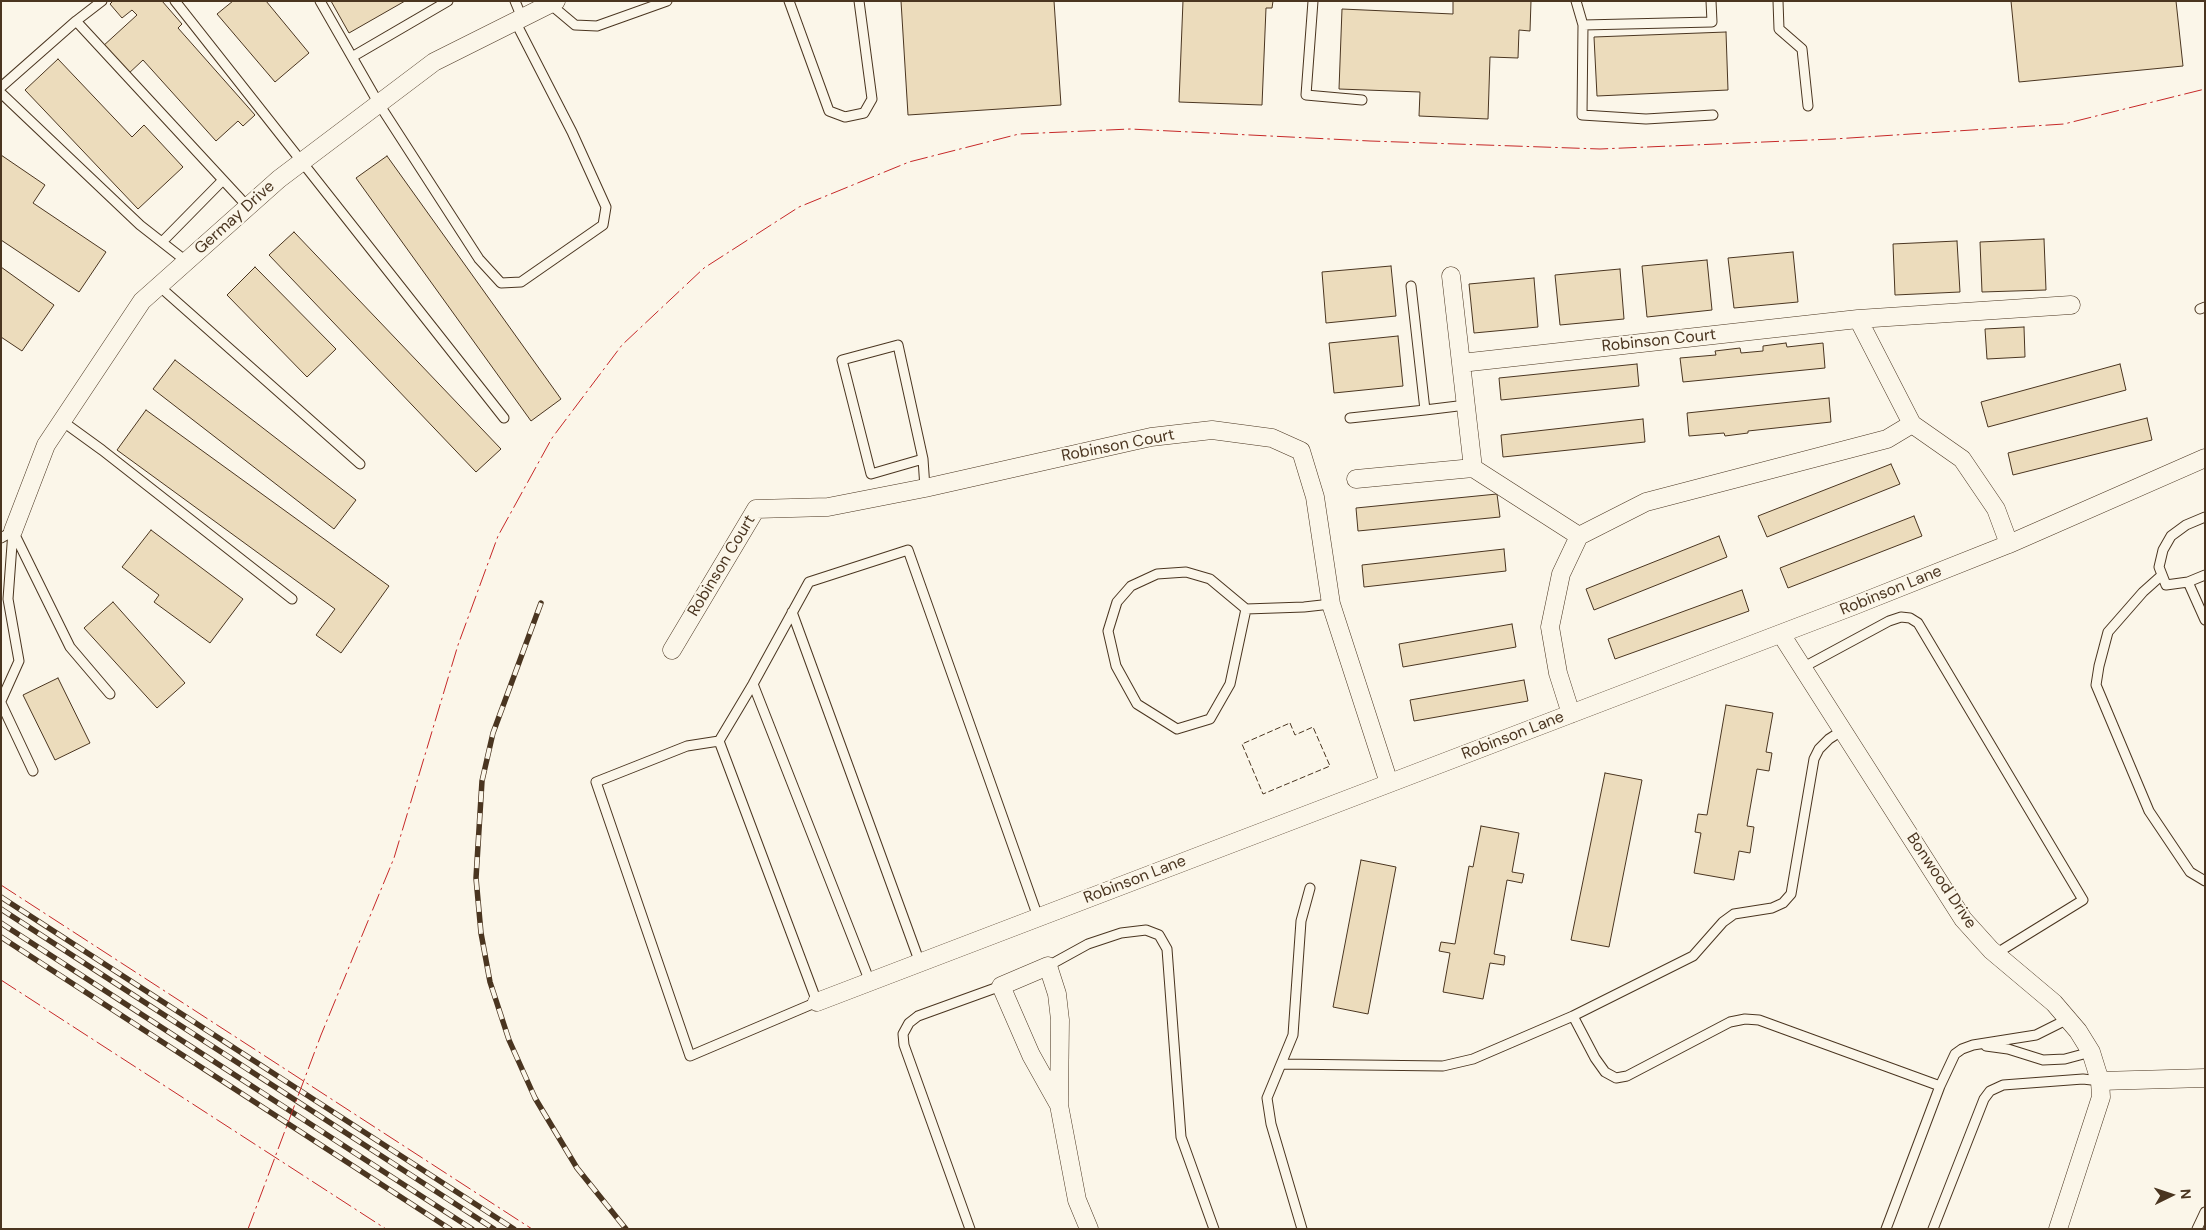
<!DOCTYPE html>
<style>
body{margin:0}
#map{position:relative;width:2206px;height:1230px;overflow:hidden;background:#fbf6e9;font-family:"DM Sans",sans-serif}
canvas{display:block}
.frame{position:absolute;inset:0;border:2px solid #4a3520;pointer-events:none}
.north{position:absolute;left:2146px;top:1170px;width:50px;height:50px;-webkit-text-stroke:4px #fbf6e9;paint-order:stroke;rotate:86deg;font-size:14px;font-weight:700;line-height:20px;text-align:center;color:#4a3520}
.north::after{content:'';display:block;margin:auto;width:18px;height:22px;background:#4a3520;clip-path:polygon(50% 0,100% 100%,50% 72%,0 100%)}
</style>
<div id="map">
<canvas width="2206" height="1230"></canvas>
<div class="frame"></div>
<div class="north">N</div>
</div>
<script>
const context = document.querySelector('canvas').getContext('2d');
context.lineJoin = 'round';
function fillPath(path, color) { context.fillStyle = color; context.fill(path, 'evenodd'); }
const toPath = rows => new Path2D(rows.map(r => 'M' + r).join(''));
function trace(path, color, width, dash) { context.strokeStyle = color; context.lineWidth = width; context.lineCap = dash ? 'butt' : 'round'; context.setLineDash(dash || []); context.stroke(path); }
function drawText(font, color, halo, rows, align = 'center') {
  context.font = font + ' "DM Sans",sans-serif'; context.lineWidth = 4; context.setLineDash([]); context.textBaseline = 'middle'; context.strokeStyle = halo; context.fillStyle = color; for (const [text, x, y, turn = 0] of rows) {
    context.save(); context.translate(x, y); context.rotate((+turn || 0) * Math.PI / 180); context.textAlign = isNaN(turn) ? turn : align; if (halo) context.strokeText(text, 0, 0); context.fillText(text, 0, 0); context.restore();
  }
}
const building = toPath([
 [113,1,162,1,182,24,178,28,255,115,243,126,238,121,216,141,143,60,127,75,102,47,137,15,132,10,122,18,110,4,113,1],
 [233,1,266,1,309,53,275,82,217,14,233,1],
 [331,1,405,1,349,33,331,1],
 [901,1,1054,1,1061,105,908,115,901,1],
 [1183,1,1273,1,1272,8,1266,8,1262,105,1179,102,1183,1],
 [1453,1,1531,1,1530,31,1519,30,1518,58,1490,57,1488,119,1419,116,1420,92,1339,89,1342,9,1453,14,1453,1],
 [2011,1,2176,1,2183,66,2019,82,2011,1],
 [1726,32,1728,90,1597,96,1594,37,1726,32],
 [58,59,132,137,144,125,183,167,138,209,25,90,58,59],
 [1,155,45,185,33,203,106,252,79,292,1,240,1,155],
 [387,156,561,399,531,421,356,178,387,156],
 [294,232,501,449,476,472,269,255,294,232],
 [2044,239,2046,290,1982,292,1980,242,2044,239],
 [1957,241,1960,292,1895,295,1893,244,1957,241],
 [1793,252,1798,302,1734,308,1728,258,1793,252],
 [1707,260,1712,310,1647,317,1642,266,1707,260],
 [1391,266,1396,316,1326,323,1322,272,1391,266],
 [1,267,54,305,22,351,1,337,1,267],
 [255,267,336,349,307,377,227,295,255,267],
 [1620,269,1624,319,1560,325,1555,275,1620,269],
 [1534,278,1538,327,1474,333,1469,284,1534,278],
 [2024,327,2025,357,1987,359,1985,329,2024,327],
 [1398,336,1403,386,1334,393,1329,343,1398,336],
 [1786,343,1787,347,1823,343,1825,368,1683,382,1680,358,1716,355,1715,351,1740,348,1741,353,1763,351,1763,346,1786,343],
 [175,360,356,500,334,529,153,389,175,360],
 [1637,364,1639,386,1501,400,1499,378,1637,364],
 [2120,364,2126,390,1988,427,1981,402,2120,364],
 [1829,398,1831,422,1748,431,1748,433,1725,436,1724,433,1689,436,1687,413,1829,398],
 [146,410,389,586,341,653,316,635,335,609,117,450,146,410],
 [2147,418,2152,440,2013,475,2008,453,2147,418],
 [1643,419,1645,442,1503,457,1501,435,1643,419],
 [1891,464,1900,484,1767,537,1758,516,1891,464],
 [1497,494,1500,517,1358,531,1356,508,1497,494],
 [1914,516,1922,536,1788,588,1780,568,1914,516],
 [151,530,243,599,210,643,154,602,159,595,122,567,151,530],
 [1719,536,1727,557,1594,610,1586,589,1719,536],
 [1504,549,1506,571,1364,587,1362,565,1504,549],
 [1742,590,1749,611,1615,659,1608,639,1742,590],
 [113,602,185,683,157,708,84,628,113,602],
 [1512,624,1516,647,1403,667,1399,644,1512,624],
 [58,678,90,743,55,760,23,695,58,678],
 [1524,680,1528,701,1414,721,1410,700,1524,680],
 [1726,705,1773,713,1766,752,1772,753,1769,771,1757,769,1747,826,1754,827,1750,853,1739,851,1734,880,1694,873,1701,833,1695,832,1698,814,1707,815,1726,705],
 [1605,773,1642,780,1609,947,1571,940,1605,773],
 [1481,826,1519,833,1512,872,1524,874,1522,883,1507,880,1494,954,1505,956,1504,965,1490,963,1483,999,1443,992,1450,953,1439,951,1441,942,1455,944,1469,866,1473,867,1481,826],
 [1361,860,1396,867,1368,1014,1333,1007,1361,860]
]);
fillPath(building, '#ecdcbc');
trace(building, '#4a3520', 1);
const service = toPath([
 [175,1,504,418],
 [320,1,379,104,479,259,501,283,521,282,603,225,606,207,572,132,515,21],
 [515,1,522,18],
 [789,1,829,111,845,117,864,113,872,99,859,1],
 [1313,1,1306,95,1362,100],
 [1576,1,1583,25,1582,115,1646,119,1713,115],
 [1778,1,1779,29,1802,49,1808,106],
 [550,4,575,25,597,26,667,1],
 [76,21,102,1],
 [1583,25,1712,22,1711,1],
 [352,57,448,1],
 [1,87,76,21,248,207],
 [1,93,140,225,186,261],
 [162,242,223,180],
 [159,286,360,464],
 [2200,309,2205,307],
 [1425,410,1466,405],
 [1350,418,1425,410,1411,286],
 [62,421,102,450,292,599],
 [923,459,898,345,842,360,871,474,923,459,925,488],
 [13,531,70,647,110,694],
 [1,538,13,531],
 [2162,575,2143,592,2108,632,2099,666,2096,685,2149,811,2190,872,2205,881],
 [2205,575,2188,582,2205,620],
 [2188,582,2166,585,2159,567,2163,550,2171,536,2186,525,2205,517],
 [1246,609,1230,684,1210,719,1177,729,1137,704,1116,666,1108,631,1117,602,1131,586,1157,574,1186,572,1210,579,1246,609,1304,607,1331,604],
 [792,612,920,963],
 [1802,668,1889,621,1901,617,1910,618,1918,623,2083,900,1997,953],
 [753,684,870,982],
 [1,701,19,661,8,599,13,531],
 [1,703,33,771],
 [719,741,817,1002,690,1056,596,782,687,746,719,741,753,684,809,582,908,550,1038,917],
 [1048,966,1088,944,1121,933,1146,930,1159,935,1167,949,1181,1137,1214,1229],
 [1573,1016,1595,1058,1605,1072,1616,1078,1627,1076,1730,1022,1745,1019,1759,1020,1940,1086],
 [1986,1046,2008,1049,2043,1060,2065,1059,2091,1052],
 [1281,1064,1443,1066,1473,1059,1573,1016,1693,956,1723,922,1734,914,1772,908,1783,903,1791,894,1814,759,1819,749,1829,739,1843,730],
 [970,1229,904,1045,903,1034,909,1023,918,1016,1001,986],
 [1302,1229,1271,1124,1267,1098,1293,1035,1301,921,1310,888],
 [1886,1229,1940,1086,1955,1054,1962,1049,1973,1045,2036,1035,2068,1019],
 [1933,1229,1984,1099,1990,1091,2003,1085,2083,1079,2100,1081],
 [2197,1229,2205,1212]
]);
const minor = toPath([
 [1451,276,1473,468],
 [1858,319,1912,424],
 [1461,363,1858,319,2071,305],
 [1356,479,1473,468,1579,536],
 [13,531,46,445,142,301,279,179,434,62,556,1],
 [1781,634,1963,919,1991,950,2054,1003,2078,1031,2091,1052,2100,1081,2101,1097,2058,1229],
 [672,650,756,509,828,507,925,488,1151,437,1212,430,1272,438,1301,451,1315,497,1331,604,1389,783],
 [1571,714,1558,673,1550,627,1561,574,1579,536,1646,502,1887,439,1912,424,1962,459,1996,509,2009,544],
 [817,1002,1853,606,2009,544,2205,458],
 [2100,1081,2205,1078],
 [1059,1105,1031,1055,1001,986,1048,966,1057,994,1060,1020,1059,1105,1077,1200,1089,1229]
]);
trace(service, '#4a3520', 11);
trace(minor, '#4a3520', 19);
trace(service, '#fbf6e9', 9);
trace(minor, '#fbf6e9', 18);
const rail = toPath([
 [541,603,493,733,482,781,476,878,481,933,490,982,509,1040,535,1098,577,1168,626,1229],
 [1,897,514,1229],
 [1,909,494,1229],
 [1,923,472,1229],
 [1,937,450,1229]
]);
trace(rail, '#4a3520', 5.5);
trace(rail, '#fbf6e9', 4, [11]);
trace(toPath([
 [1290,723,1295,735,1313,727,1330,766,1263,794,1242,744,1290,723]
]), '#4a3520', 1, [6, 2.5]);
trace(toPath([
 [1,885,532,1229],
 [1,980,386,1229],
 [248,1229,321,1035,394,858,458,645,498,536,552,438,622,345,704,268,799,207,909,162,1019,134,1130,129,1370,141,1600,149,1834,139,2064,124,2205,89]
]), '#c62828', 1, [18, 4, 2.5, 4]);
drawText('16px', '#4a3520', '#fbf6e9', [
 ["Germay Drive",235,218,-42],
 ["Robinson Court",1659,341,-6],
 ["Robinson Court",1118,446,-11],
 ["Robinson Court",722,566,-59],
 ["Robinson Lane",1891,591,-22],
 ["Robinson Lane",1513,736,-21],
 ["Robinson Lane",1135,880,-21],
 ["Bonwood Drive",1941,881,56]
]);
</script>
